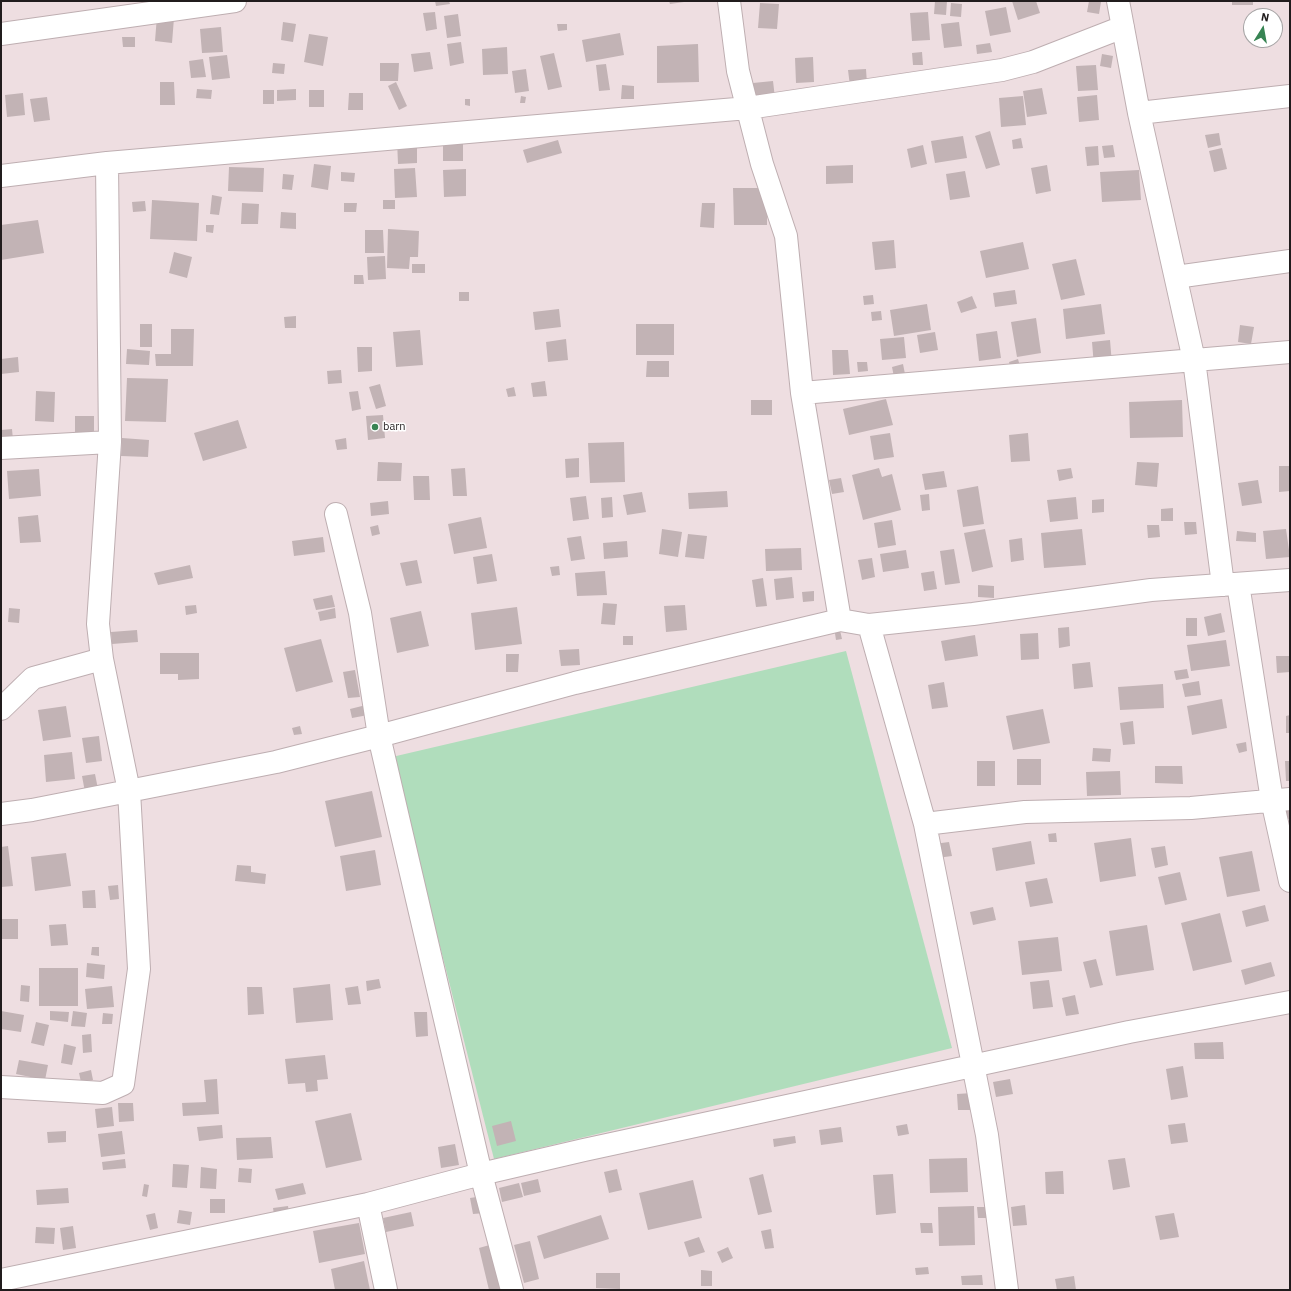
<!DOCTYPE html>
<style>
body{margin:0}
#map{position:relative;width:1291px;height:1291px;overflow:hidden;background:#eedee1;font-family:"IBM Plex Sans",sans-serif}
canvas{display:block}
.frame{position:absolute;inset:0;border:2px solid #211c1d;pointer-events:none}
.north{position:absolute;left:1243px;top:8px;width:40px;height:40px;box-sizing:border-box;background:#fff;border:1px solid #a6a4a5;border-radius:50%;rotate:11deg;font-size:11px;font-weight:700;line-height:16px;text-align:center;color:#211c1d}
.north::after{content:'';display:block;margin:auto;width:14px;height:18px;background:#378453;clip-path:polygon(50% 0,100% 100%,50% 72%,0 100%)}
</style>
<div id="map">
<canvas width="1291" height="1291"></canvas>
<div class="frame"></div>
<div class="north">N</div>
</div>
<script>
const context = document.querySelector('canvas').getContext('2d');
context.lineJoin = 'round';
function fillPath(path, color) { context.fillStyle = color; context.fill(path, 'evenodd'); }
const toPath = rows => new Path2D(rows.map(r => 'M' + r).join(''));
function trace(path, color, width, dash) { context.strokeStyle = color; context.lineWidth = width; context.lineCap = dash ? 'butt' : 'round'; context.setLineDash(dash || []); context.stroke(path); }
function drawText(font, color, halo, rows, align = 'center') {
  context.font = font + ' "IBM Plex Sans",sans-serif'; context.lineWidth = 3; context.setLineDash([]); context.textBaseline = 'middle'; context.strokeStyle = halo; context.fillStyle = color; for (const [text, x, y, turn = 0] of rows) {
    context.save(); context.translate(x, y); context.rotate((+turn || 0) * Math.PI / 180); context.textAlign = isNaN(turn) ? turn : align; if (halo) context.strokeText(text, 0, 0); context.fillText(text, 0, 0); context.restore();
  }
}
fillPath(toPath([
 [846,651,952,1048,494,1159,392,757]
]), '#b0ddbc');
fillPath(toPath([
 [435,1,449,1,450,4,436,6],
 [669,1,684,1,684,2,670,4],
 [935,1,947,1,946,15,934,14],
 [1012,1,1036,1,1040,13,1018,20],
 [1089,1,1101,2,1099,14,1087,12],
 [1232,1,1253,1,1253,5,1232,5],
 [760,3,779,4,777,29,758,28],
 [951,3,962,4,961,17,950,16],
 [1006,7,1011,32,990,36,985,11],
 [435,12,437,29,426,31,423,13],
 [928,12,930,40,912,41,910,13],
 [458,14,461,36,447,38,444,16],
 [157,16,174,18,172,43,155,41],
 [283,22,296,24,293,42,281,40],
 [959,22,962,46,944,48,941,24],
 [557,24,567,24,567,30,558,31],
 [221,27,223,52,202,53,200,29],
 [620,33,624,55,586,62,582,40],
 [309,34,328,37,323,66,304,62],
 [122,37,135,37,135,47,123,47],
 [461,42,464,63,450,66,447,44],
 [990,43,992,52,977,54,976,45],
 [698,44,699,82,657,83,657,46],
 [507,47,508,74,483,75,482,49],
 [430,52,433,69,414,72,411,54],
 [922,52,923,65,913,65,912,53],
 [554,53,562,87,548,90,540,56],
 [1102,54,1113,56,1111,68,1100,66],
 [227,55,230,78,212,80,209,57],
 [813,57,814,82,796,83,795,58],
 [203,59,206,77,191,78,189,61],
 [273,63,285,64,284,74,272,73],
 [380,63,399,63,398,81,380,81],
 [606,64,610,90,599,91,596,65],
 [1096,65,1098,90,1078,91,1076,66],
 [526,69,529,91,515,93,512,71],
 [866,69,867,84,850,86,848,70],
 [773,81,775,98,755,100,753,83],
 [160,82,174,82,175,105,160,105],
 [396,82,407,106,399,110,388,86],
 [622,85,634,86,634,99,621,99],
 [1042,88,1047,114,1027,117,1023,91],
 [197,89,212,90,211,99,196,98],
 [296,89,296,100,277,101,277,90],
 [263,90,274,90,274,104,263,104],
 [309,90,324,90,324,107,309,107],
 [23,93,25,115,7,117,5,95],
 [349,93,363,93,363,110,348,110],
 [1097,95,1099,120,1079,122,1077,97],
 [521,96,526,97,525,103,520,103],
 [1023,96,1026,125,1001,127,999,98],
 [47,97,50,120,34,122,30,99],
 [465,99,470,99,470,106,465,105],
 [990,131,1000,165,986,169,975,136],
 [1219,133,1221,145,1208,148,1205,135],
 [963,136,967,158,935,163,931,141],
 [443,138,463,138,463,161,443,161],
 [1021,138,1023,148,1013,149,1012,140],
 [397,140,417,140,417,163,398,164],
 [558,140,562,153,527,163,523,150],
 [923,145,927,164,911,168,907,149],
 [1113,145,1115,157,1104,158,1102,146],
 [1098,146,1099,165,1087,166,1085,147],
 [1222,148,1227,169,1214,172,1209,151],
 [314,164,331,166,328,190,311,187],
 [853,165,853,183,826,184,826,166],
 [1047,165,1051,191,1036,194,1031,168],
 [229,167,264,168,263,192,228,191],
 [415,168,417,197,395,198,394,169],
 [466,169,466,196,444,197,443,170],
 [1139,170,1141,200,1102,202,1100,172],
 [965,171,970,197,950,200,946,174],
 [341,172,355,173,354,182,341,181],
 [283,174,294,175,292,190,282,189],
 [733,188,767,188,767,225,734,225],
 [212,195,222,197,219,215,210,214],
 [152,200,199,203,197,241,150,239],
 [383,200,395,200,395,209,383,209],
 [145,201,146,211,133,212,132,202],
 [242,203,259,204,258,224,241,224],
 [344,203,357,203,356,212,344,212],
 [702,203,715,203,714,228,700,227],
 [281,212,296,213,296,229,280,228],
 [38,220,44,253,1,260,1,225],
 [206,225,214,225,213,233,206,232],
 [388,229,419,231,418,257,410,257,409,269,387,268],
 [365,230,383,230,384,253,365,253],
 [894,240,896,268,875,270,872,242],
 [1023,242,1029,269,986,278,980,251],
 [174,252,192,257,187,278,169,273],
 [385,256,386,279,368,280,367,257],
 [1076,259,1085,295,1061,300,1052,264],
 [412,264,425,264,425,273,412,273],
 [354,275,363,275,364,284,354,284],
 [1015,290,1017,304,995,307,993,293],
 [459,292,469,292,469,301,459,301],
 [873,295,874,304,864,305,863,296],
 [972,296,977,308,961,313,957,302],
 [927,304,931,330,894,336,890,310],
 [1101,304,1105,334,1066,339,1063,309],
 [559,309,561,327,535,330,533,312],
 [881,311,882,320,872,321,871,312],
 [296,316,296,328,285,328,284,317],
 [1036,318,1041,353,1017,357,1011,322],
 [140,324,152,324,152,347,140,347],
 [636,324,674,324,674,355,636,355],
 [1240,325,1254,327,1251,344,1238,342],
 [171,329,194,329,193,366,156,366,155,354,171,354],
 [420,330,423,365,396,367,393,332],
 [997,331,1001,358,979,361,976,334],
 [935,332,938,350,920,353,917,335],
 [904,337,906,358,882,360,880,339],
 [566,339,568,360,548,362,546,342],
 [1110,340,1112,364,1094,366,1092,342],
 [357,347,372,347,372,371,358,372],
 [127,349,150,351,149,365,126,364],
 [832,350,848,350,850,374,833,375],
 [18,357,19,372,1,374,1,359],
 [1018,359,1021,370,1012,373,1009,362],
 [647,361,669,361,669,377,646,377],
 [857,362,867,362,868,371,858,372],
 [903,364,905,374,894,377,892,367],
 [341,370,342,383,328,384,327,371],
 [127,378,168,379,166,422,125,421],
 [545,381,547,396,533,397,531,383],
 [380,384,386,406,376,409,369,387],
 [514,387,516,396,508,397,506,389],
 [36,391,55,392,54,422,35,421],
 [358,391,361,409,352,411,349,392],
 [886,399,893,425,849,435,843,409],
 [751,400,772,400,772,415,751,415],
 [1182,400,1183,437,1130,438,1129,402],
 [383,415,385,438,368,440,366,416],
 [75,416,94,416,94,437,75,437],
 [238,420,247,448,203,461,194,433],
 [12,429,13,440,1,441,1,430],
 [890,433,894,457,874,460,870,436],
 [1028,433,1030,461,1011,462,1009,435],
 [122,438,149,440,148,457,121,456],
 [346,438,347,449,337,450,335,440],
 [624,442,625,482,590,483,588,443],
 [579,458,579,477,566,478,565,459],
 [378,462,402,463,401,481,377,481],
 [1137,462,1159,463,1157,487,1135,485],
 [1279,466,1290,466,1290,491,1279,492],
 [465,468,467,496,453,496,451,469],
 [879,468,882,477,892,474,901,510,863,520,852,475],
 [1071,468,1073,478,1059,481,1057,470],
 [39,469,41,496,9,499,7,471],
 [944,471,947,487,925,490,922,474],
 [413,476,429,476,430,500,414,500],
 [841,478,844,492,832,494,829,480],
 [1258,480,1262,503,1242,506,1238,483],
 [978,486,984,524,963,527,957,490],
 [727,491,728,507,689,509,688,493],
 [642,492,646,512,627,515,623,495],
 [929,494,930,510,922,511,920,495],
 [586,496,589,519,573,521,570,498],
 [612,497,613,517,602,518,601,498],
 [1076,497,1078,519,1050,522,1047,500],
 [1104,499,1104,512,1092,513,1092,500],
 [388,501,389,514,371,516,370,503],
 [1173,508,1173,521,1161,521,1161,509],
 [38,515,41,542,20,543,18,517],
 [481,517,487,548,454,554,448,524],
 [892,520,896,545,878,548,874,523],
 [1184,522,1196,522,1197,534,1185,535],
 [378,525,380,534,372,536,370,527],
 [1147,525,1159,525,1160,537,1148,538],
 [662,529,682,532,678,557,659,554],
 [985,529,993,567,972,572,964,533],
 [1082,529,1086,565,1044,568,1041,533],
 [1286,529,1290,557,1266,559,1263,531],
 [1237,531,1256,533,1256,542,1236,541],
 [688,534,707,536,704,559,685,557],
 [581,536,585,559,571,561,567,538],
 [323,537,325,552,294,556,292,541],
 [1022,538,1024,560,1011,562,1009,540],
 [627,541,628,557,604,559,603,543],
 [801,548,802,570,766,571,765,549],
 [954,549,960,583,945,585,940,551],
 [906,550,909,568,883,572,880,554],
 [492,554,497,581,477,584,473,557],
 [872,558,875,577,862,580,858,560],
 [417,560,422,583,406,586,400,563],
 [190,565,193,578,158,585,154,573],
 [559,566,560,575,552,576,550,567],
 [605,571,607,595,577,596,575,573],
 [934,571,937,589,924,591,921,573],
 [792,577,794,598,776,600,774,579],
 [763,578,767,606,756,607,752,580],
 [978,585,994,586,994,598,978,597],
 [814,591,814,601,803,602,802,592],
 [332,595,335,607,316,610,313,599],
 [603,603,617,604,615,625,601,624],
 [196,605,197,613,186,615,185,606],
 [685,605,687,630,666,632,664,606],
 [517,607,522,644,475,650,471,613],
 [9,608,20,609,19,623,8,622],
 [335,608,336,618,320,621,318,612],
 [421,611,429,646,397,653,390,618],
 [1221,613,1225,632,1208,636,1204,617],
 [1186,618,1197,618,1197,636,1186,636],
 [839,626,842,639,836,640,834,627],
 [1069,627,1070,646,1059,648,1058,628],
 [137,630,138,642,112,644,111,632],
 [1038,633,1039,659,1021,660,1020,634],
 [975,635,978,656,945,661,941,641],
 [623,636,633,636,633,645,623,645],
 [321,639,333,682,296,692,284,648],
 [1226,640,1230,666,1191,671,1187,645],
 [579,649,580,665,561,666,559,650],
 [160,653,199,653,199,679,178,680,178,674,160,674],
 [506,654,519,654,518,672,506,672],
 [1276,656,1290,656,1290,672,1277,673],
 [1090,662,1093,687,1074,689,1072,664],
 [1187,669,1189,678,1176,680,1174,671],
 [355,670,360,697,348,698,343,672],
 [1199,681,1201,695,1185,697,1182,684],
 [944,682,948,707,932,709,928,685],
 [1163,684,1164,708,1120,710,1118,687],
 [1222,699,1227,728,1192,735,1187,706],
 [366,705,368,715,352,718,350,709],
 [66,706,71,737,43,741,38,710],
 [1043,709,1050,743,1013,750,1006,716],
 [1290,715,1290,733,1286,733,1286,716],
 [1133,721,1135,744,1123,745,1120,723],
 [300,726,302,734,294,735,292,728],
 [99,736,102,761,86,763,82,738],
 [1246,742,1247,751,1239,753,1236,744],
 [1093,748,1111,749,1110,762,1092,761],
 [72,752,75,779,46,782,44,755],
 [1017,759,1041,759,1041,785,1017,785],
 [977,761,995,761,995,786,977,786],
 [1285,761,1290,761,1290,781,1286,781],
 [1155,766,1182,766,1183,784,1155,783],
 [1120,771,1121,795,1087,796,1086,772],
 [95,774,98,789,85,792,82,776],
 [372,791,382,837,335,847,325,801],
 [1285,811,1290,811,1290,819,1286,819],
 [1056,833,1057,842,1049,842,1048,834],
 [1131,838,1136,876,1100,882,1094,843],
 [1031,841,1035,864,996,871,992,848],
 [949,842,952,856,937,858,934,844],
 [8,846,13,886,1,887,1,847],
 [1165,846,1168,865,1155,868,1151,848],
 [375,850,381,885,346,891,340,856],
 [1252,851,1260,891,1227,897,1219,857],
 [66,853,71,886,35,891,31,857],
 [237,865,251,866,251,872,266,874,265,884,235,881],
 [1180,872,1187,900,1165,905,1158,877],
 [1047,878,1053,903,1030,907,1025,882],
 [118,885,119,899,110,900,108,886],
 [95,890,96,908,83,908,82,891],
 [1265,905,1269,921,1246,927,1242,911],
 [993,907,996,920,973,925,970,912],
 [1220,913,1232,962,1193,971,1181,923],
 [1,919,18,919,18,939,1,939],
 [66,924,68,945,51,946,49,925],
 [1147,925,1154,970,1116,976,1109,931],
 [1058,937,1062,971,1022,975,1018,941],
 [92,947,99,947,99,956,91,955],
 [1096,959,1103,985,1090,988,1083,962],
 [1271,962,1275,976,1245,985,1241,970],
 [87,963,105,965,104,979,86,977],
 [39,968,78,968,78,1006,39,1006],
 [379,979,381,988,367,991,366,981],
 [1049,980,1053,1007,1033,1009,1030,982],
 [330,984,333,1020,296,1023,293,988],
 [21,985,30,986,29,1002,20,1001],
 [112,986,114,1007,87,1009,85,989],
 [358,986,361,1004,348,1005,345,988],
 [247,987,262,987,264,1014,248,1015],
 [1075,995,1079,1014,1066,1016,1062,998],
 [1,1011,24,1015,21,1032,1,1029],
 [50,1011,69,1012,68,1022,50,1020],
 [73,1011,87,1013,85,1027,71,1026],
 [414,1012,427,1012,428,1036,416,1037],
 [103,1013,113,1014,112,1024,102,1024],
 [36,1022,49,1025,44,1046,31,1043],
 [91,1034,92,1052,83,1053,82,1035],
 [1223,1042,1224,1059,1195,1059,1194,1043],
 [64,1044,76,1047,72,1065,61,1063],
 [325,1055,328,1079,317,1080,318,1091,306,1092,305,1083,288,1084,285,1059],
 [19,1060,48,1065,45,1080,16,1074],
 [1183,1066,1188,1097,1171,1100,1166,1069],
 [91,1070,93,1080,81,1082,79,1073],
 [217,1079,219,1114,183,1116,182,1103,206,1102,204,1080],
 [1010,1079,1013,1094,996,1097,993,1082],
 [972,1093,972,1110,958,1110,957,1094],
 [118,1103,133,1103,134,1121,119,1122],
 [112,1107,114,1126,97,1128,95,1109],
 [351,1113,362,1160,326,1168,315,1121],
 [511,1121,516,1141,497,1146,492,1126],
 [1185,1123,1188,1142,1171,1144,1168,1125],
 [907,1124,909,1134,898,1136,896,1126],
 [222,1125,223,1138,199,1141,197,1127],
 [841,1127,843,1142,821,1145,819,1130],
 [66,1131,66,1142,48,1143,47,1132],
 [122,1131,125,1154,101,1157,98,1134],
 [795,1136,796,1143,774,1147,773,1139],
 [271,1137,273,1158,237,1160,236,1138],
 [455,1144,459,1165,441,1168,438,1147],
 [967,1158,968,1192,930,1193,929,1159],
 [1125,1158,1130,1187,1113,1190,1108,1160],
 [125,1159,126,1168,103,1170,102,1162],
 [173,1164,189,1165,187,1188,172,1187],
 [201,1167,217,1169,216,1189,200,1188],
 [239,1168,252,1169,251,1183,238,1182],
 [617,1169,622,1190,609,1193,604,1172],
 [1063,1171,1064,1194,1046,1194,1045,1172],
 [763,1174,772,1212,758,1215,749,1178],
 [893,1174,896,1213,876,1215,873,1175],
 [538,1179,541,1192,524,1196,521,1183],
 [693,1180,702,1218,648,1230,639,1193],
 [303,1183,306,1194,278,1200,275,1189],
 [519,1183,523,1197,502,1202,499,1188],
 [144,1184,149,1185,147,1197,142,1196],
 [68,1188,69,1203,37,1205,36,1190],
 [483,1196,485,1213,473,1214,470,1198],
 [210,1199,225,1199,225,1213,210,1213],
 [1025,1205,1027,1225,1013,1226,1011,1207],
 [288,1206,290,1219,275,1221,273,1208],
 [974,1206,975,1245,939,1246,938,1207],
 [977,1207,990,1207,990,1218,978,1218],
 [179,1210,192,1212,190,1225,177,1223],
 [411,1212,414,1226,386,1232,383,1218],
 [155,1213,158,1228,150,1230,146,1215],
 [1174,1213,1179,1237,1160,1240,1155,1216],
 [601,1215,609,1239,544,1259,537,1236],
 [359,1223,365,1254,319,1263,313,1231],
 [920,1223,932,1223,933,1233,921,1233],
 [73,1226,76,1248,63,1250,60,1228],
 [36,1227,55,1228,54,1244,35,1243],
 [771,1229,774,1248,765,1249,761,1231],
 [699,1237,705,1252,689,1257,684,1242],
 [530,1241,539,1279,524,1283,514,1245],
 [493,1244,503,1290,489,1290,479,1248],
 [728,1247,733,1258,722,1263,717,1252],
 [364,1261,370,1290,335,1290,331,1269],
 [928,1267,929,1274,916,1275,915,1268],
 [701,1270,712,1271,712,1286,701,1286],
 [596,1273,620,1273,620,1289,596,1288],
 [982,1275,983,1285,962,1285,961,1276],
 [1074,1276,1076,1290,1057,1290,1055,1279]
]), '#c2b3b5');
const minor = toPath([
 [729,1,738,71,762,164,786,236,802,393,840,620],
 [1118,1,1139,113,1194,360,1223,585],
 [1,34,235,1],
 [1139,113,1290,96],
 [1,176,107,163,748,108,1002,70,1033,62,1123,27],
 [1176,277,1290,261],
 [802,393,1290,352],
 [1,448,110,442],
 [336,514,360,613,379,736,481,1174,512,1290],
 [1238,584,1272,800,1290,881],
 [869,625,925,824,987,1135,1007,1290],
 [1,709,33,678,102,659],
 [1,814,32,810,276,762,379,736,575,683,840,620,869,625,973,614,1151,590,1290,580],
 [925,824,1025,812,1191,808,1290,799],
 [1,1087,103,1093,123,1084,139,969,129,791,102,659,98,624,110,442,107,163],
 [368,1204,386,1290],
 [1,1280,368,1204,481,1174,584,1150,1129,1032,1290,1002]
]);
trace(minor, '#beaeb1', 24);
trace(minor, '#fff', 22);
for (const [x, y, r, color] of [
 [375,427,4,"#378453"]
]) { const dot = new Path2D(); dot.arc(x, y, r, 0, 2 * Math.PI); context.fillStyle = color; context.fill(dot); trace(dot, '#fff', 1.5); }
drawText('11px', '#211c1d', '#fff', [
 ["barn",383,427]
], 'left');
</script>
